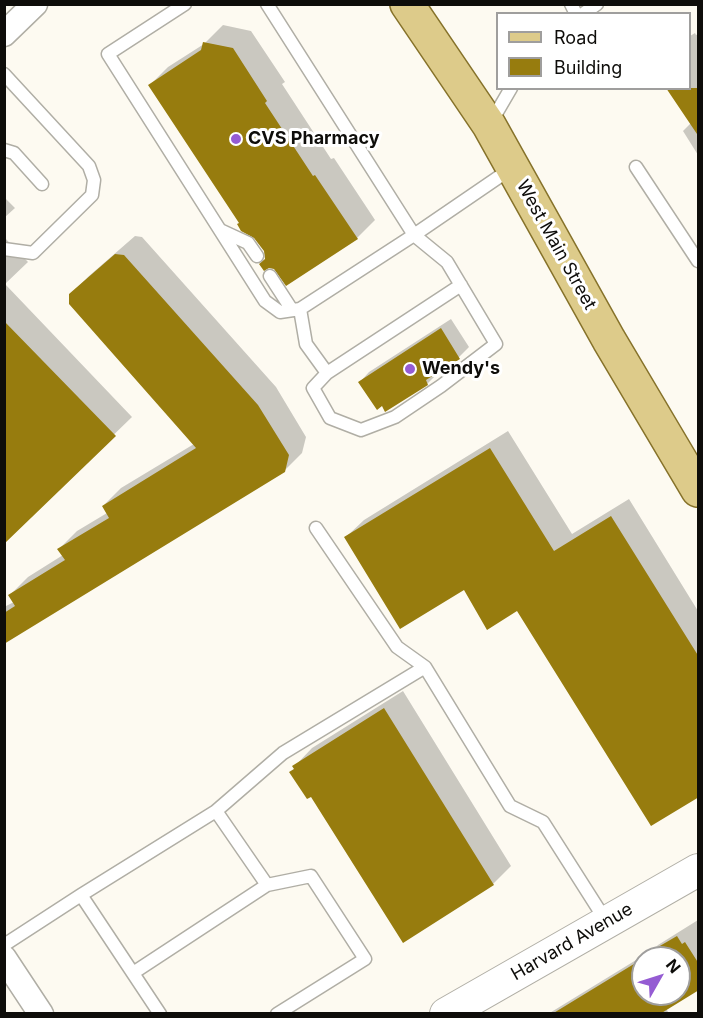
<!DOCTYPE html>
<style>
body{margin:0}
#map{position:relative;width:703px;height:1018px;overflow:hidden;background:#fdfaf1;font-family:Inter,sans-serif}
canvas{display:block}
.frame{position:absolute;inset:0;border:6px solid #0e0d0a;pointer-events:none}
.legend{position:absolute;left:496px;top:12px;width:195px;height:78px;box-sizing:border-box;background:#fff;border:2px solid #9f9e9d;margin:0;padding:8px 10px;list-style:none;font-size:18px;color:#0e0d0a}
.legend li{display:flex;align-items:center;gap:12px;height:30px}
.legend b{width:30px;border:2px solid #9f9e9d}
.north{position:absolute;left:631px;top:946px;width:60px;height:60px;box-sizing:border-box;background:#fff;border:2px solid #9f9e9d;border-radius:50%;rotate:51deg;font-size:16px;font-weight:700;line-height:24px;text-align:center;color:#0e0d0a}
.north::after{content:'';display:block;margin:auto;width:21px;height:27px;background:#955cd3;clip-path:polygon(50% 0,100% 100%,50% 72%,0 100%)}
</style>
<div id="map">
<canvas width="703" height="1018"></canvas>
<div class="frame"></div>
<ul class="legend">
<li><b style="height:8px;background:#ddcb8a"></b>Road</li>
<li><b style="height:16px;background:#977c0e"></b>Building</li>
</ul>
<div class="north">N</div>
</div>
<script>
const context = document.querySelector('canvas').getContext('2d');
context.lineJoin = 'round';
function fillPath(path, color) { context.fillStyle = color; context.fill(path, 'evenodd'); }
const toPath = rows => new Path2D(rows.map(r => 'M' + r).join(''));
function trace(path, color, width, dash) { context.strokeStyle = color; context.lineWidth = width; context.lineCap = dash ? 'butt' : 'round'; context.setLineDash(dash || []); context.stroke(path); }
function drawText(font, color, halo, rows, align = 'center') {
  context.font = font + ' Inter,sans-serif'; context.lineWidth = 6; context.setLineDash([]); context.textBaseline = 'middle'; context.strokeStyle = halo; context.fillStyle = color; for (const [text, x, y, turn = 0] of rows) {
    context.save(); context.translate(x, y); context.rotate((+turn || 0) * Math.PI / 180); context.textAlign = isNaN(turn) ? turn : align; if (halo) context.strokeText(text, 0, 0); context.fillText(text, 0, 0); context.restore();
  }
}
fillPath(toPath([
 [223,25,251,31,285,82,282,84,331,159,334,158,375,220,357,238,266,259,265,251,255,237,240,222,150,85,168,67,204,44],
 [695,33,696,35,698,34,698,155,683,131,691,123,690,36],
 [4,197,15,208,4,218],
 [135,236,142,237,276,387,306,437,302,453,284,471,4,643,4,607,14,602,10,595,28,577,63,555,59,549,77,531,107,513,103,506,121,488,194,444,71,294,89,276],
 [4,237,28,262,5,284,132,417,4,541],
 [451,319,469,347,459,357,436,371,437,374,427,384,382,404,360,382,369,372],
 [508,431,572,534,629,499,698,611,698,795,517,609,464,588,346,537,364,520],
 [403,691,511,866,493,884,403,941,311,795,291,772,295,768,294,767,312,748],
 [698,920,698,988,666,1008,669,1014,548,1014,654,949,658,945],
 [643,958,679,958,679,994,643,994]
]), '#0003');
fillPath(toPath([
 [203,42,233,48,267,101,265,103,313,176,315,175,358,239,286,286,274,269,269,268,264,271,259,264,265,259,264,251,254,238,241,231,237,224,239,223,148,85,201,50],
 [666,88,699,88,699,137],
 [115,254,124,255,258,405,289,455,285,472,4,644,4,613,15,606,8,595,65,560,57,549,109,518,102,506,196,448,69,304,69,294],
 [4,321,116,436,4,544],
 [441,328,460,359,426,380,428,385,385,412,382,406,377,410,358,382],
 [490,448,554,551,611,516,699,657,699,797,651,826,517,611,487,630,464,590,400,629,344,537],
 [384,708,494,885,403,943,311,797,307,799,289,772,294,769,292,766],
 [677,936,682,944,685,942,699,964,699,990,660,1014,552,1014,647,956,646,954],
 [643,958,679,958,679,994,643,994]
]), '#977c0e');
const service = toPath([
 [185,4,108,54,265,301,280,312,300,309,414,235,447,262,496,344,441,386,395,417,361,430,330,418,313,388,327,373,461,285],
 [267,4,414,235,512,168],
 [571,4,576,14],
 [583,14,597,4],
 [4,74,89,166,94,180,92,195,33,253,4,249],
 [490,124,511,88],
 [4,150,14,153,42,184],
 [636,167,698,261],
 [220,230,248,243,257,256],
 [270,276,292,310],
 [300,309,306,344,327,373],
 [316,528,397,647,425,667,510,806,543,822,606,921],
 [216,811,283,753,425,667],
 [81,895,160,1014],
 [4,945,81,895,216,811,267,885,311,876,365,959,277,1014],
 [133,973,267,885]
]);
const minor = toPath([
 [4,34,35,4],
 [4,958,41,1014]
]);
const tertiary = toPath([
 [446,1014,698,870]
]);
const primary = toPath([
 [407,4,489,125,609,340,698,490]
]);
trace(service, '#b0aea5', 15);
trace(minor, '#b0aea5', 27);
trace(tertiary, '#b0aea5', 34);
trace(primary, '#86722a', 36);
trace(service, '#fff', 12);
trace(minor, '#fff', 24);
trace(tertiary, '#fff', 32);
trace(primary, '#ddcb8a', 33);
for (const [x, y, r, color] of [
 [236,139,6,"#955cd3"],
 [410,369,6,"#955cd3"]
]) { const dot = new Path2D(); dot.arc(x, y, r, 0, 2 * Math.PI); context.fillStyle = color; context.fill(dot); trace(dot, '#fff', 2); }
drawText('bold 18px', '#0e0d0a', '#fff', [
 ["CVS Pharmacy",248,139],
 ["Wendy's",422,369]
], 'left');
drawText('18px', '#0e0d0a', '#fff', [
 ["West Main Street",556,245,61],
 ["Harvard Avenue",572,942,-30]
]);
</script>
